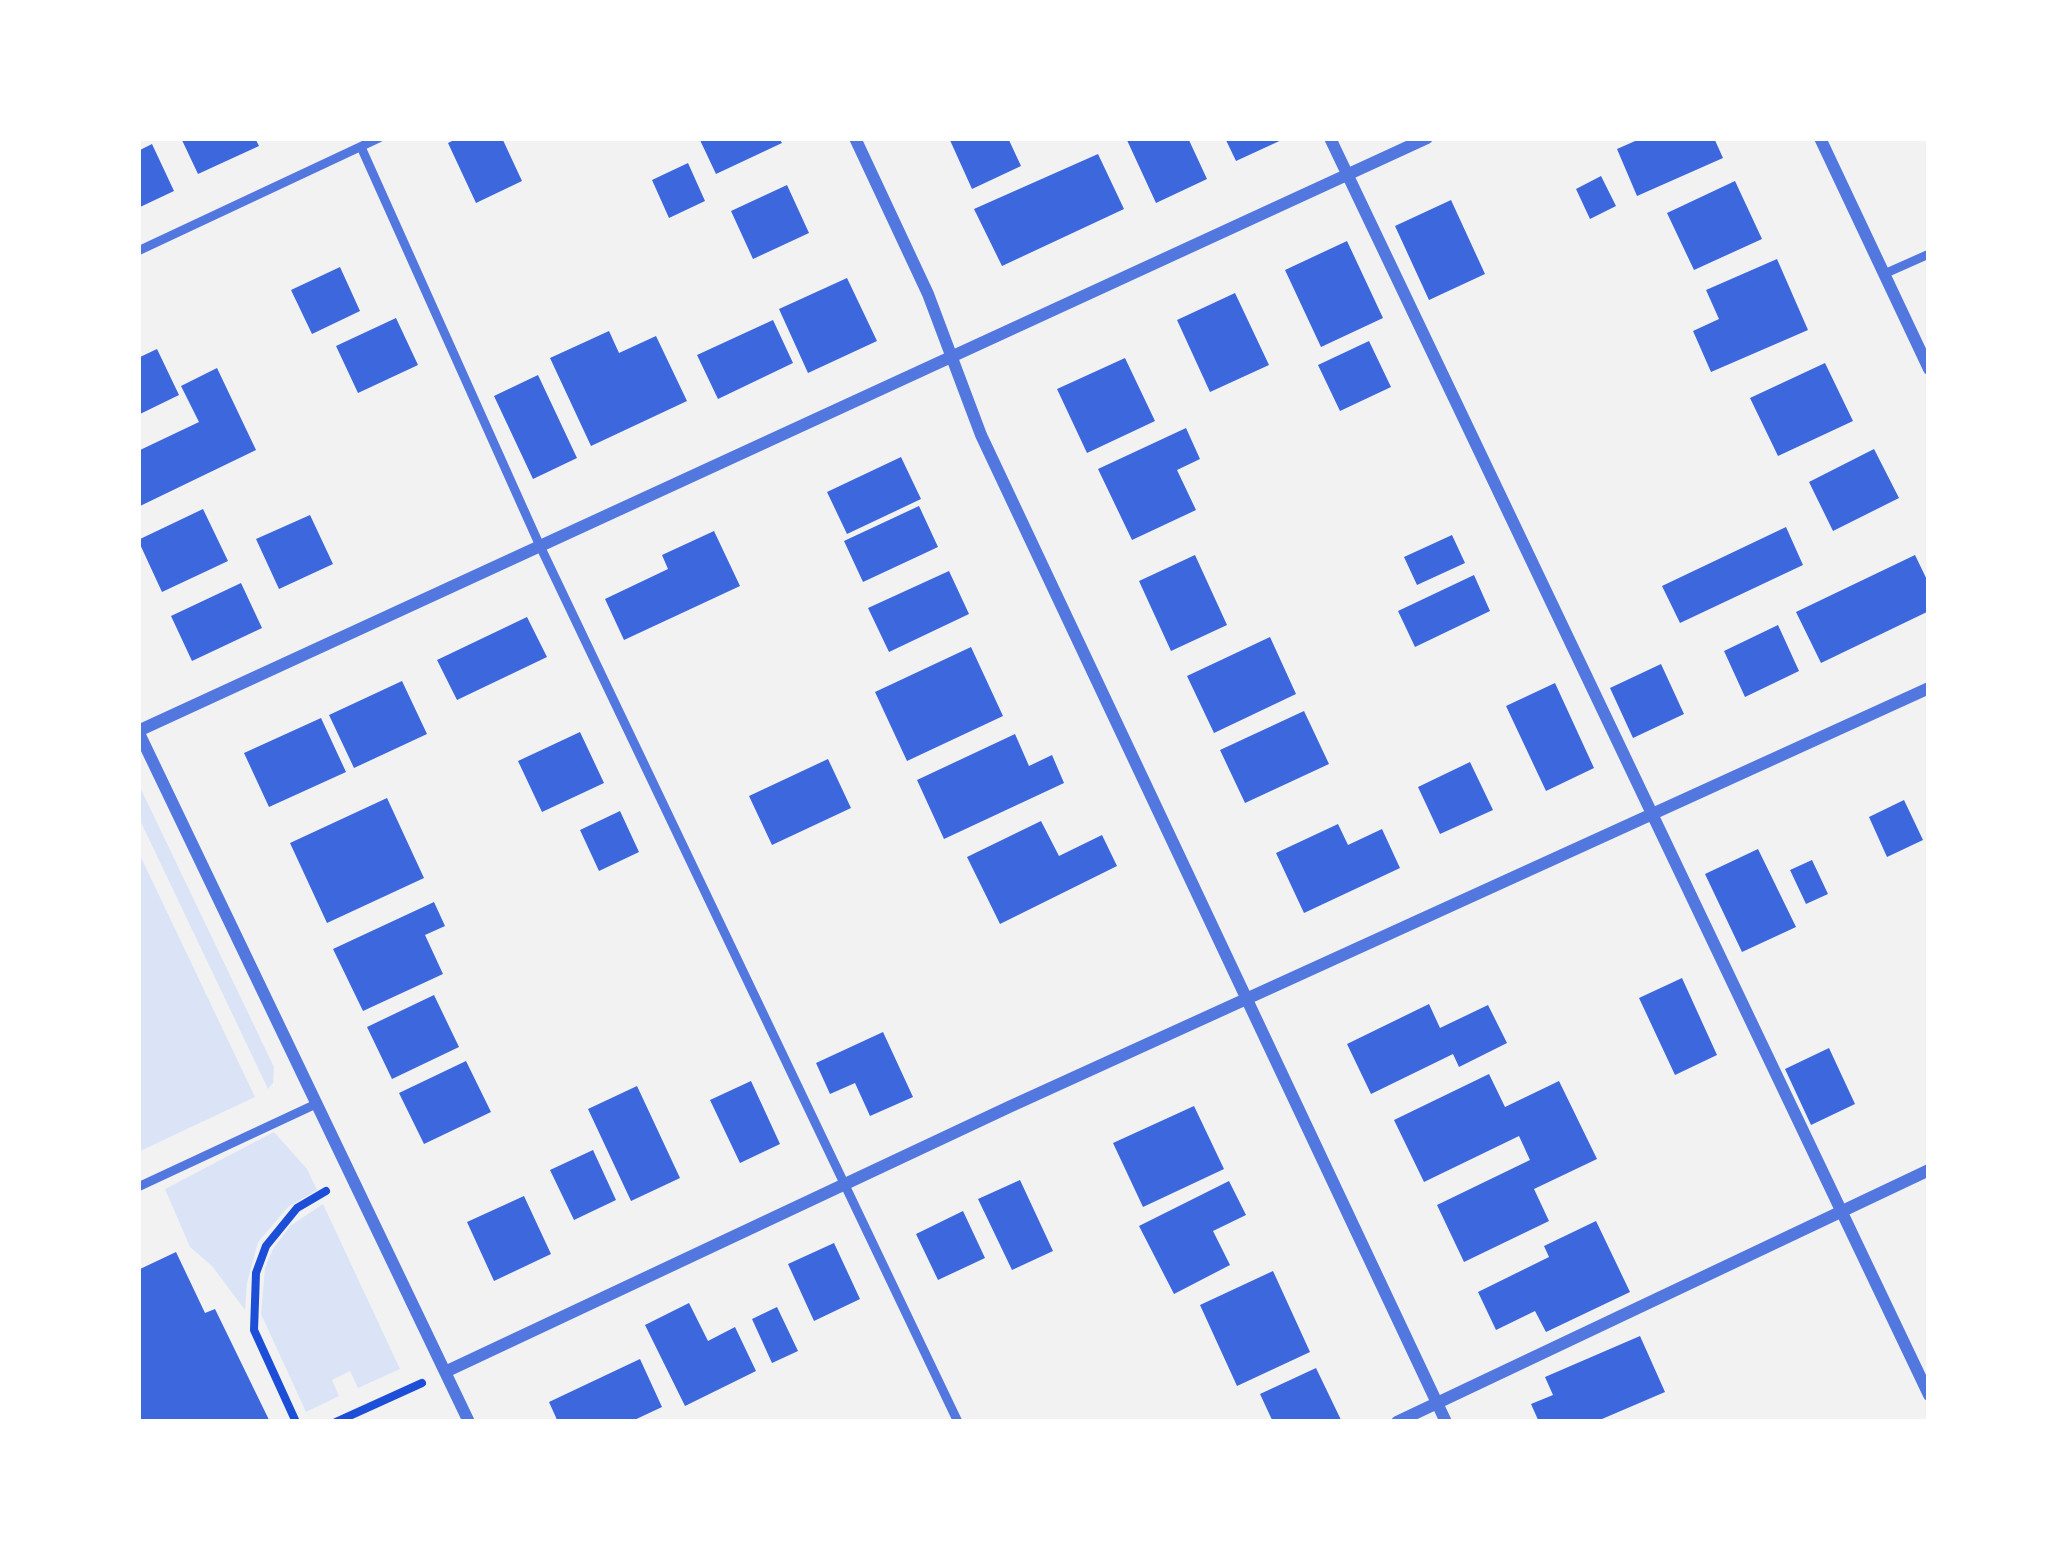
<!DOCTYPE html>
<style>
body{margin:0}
#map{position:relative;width:2067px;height:1560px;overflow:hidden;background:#f2f2f2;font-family:Ubuntu,sans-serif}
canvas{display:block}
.frame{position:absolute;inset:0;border:141px solid #fff;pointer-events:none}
</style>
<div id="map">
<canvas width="2067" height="1560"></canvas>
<div class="frame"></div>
</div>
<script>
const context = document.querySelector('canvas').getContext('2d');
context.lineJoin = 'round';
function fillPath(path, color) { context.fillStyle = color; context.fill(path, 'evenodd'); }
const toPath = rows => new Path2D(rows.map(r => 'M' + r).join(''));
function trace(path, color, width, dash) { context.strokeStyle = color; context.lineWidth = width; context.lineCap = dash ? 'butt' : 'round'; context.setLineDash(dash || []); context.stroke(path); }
fillPath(toPath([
 [138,783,274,1067,273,1083,268,1089,138,816],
 [138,851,255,1097,138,1152],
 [274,1132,307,1169,317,1190,288,1207,258,1242,247,1283,245,1310,212,1266,190,1247,165,1189],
 [323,1204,400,1369,358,1388,350,1371,332,1380,339,1396,306,1412,261,1314,265,1268,273,1249,290,1226]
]), '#dbe4f7');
fillPath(toPath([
 [181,138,255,138,259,146,198,174],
 [458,138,502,138,522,181,476,203,448,143],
 [699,138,779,138,782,143,716,174],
 [949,138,1008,138,1021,166,972,189],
 [1126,138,1188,138,1207,179,1156,203],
 [1225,138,1286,138,1236,161],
 [1642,138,1714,138,1723,158,1637,196,1617,149],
 [152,144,174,191,138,208,138,151],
 [1098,154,1124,209,1002,266,974,209],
 [688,163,705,201,669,218,652,180],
 [1601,176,1616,206,1590,219,1576,189],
 [1735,181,1762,239,1694,270,1667,213],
 [787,185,809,233,753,259,731,211],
 [1451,200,1485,274,1429,300,1395,226],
 [1347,241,1383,318,1321,347,1285,270],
 [1777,259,1808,330,1711,372,1693,331,1719,319,1706,290],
 [340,267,360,311,312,334,291,290],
 [847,278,877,341,808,373,779,309],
 [1235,293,1269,365,1210,392,1177,320],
 [396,318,418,365,358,393,336,346],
 [773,320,793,363,718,399,697,355],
 [609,331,619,353,656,336,687,401,591,446,550,358],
 [1369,341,1391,387,1340,411,1318,365],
 [157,349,179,395,138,415,138,358],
 [1125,358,1155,421,1087,453,1057,389],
 [1825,363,1853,421,1778,456,1750,398],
 [217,368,256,450,138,507,138,451,199,422,181,386],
 [538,375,577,458,533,479,494,396],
 [1186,428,1200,459,1177,470,1196,510,1132,540,1098,469],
 [1874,449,1899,498,1833,531,1809,482],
 [901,457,921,499,847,534,827,492],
 [919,506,938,547,863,582,844,541],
 [203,509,228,561,162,592,138,540],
 [310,515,333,564,279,589,256,539],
 [1786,527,1803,565,1680,623,1662,586],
 [714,531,740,586,624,640,605,599,668,569,662,555],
 [1452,535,1465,563,1417,585,1404,557],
 [1195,555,1227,625,1171,651,1139,581],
 [1915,555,1929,584,1929,611,1821,663,1796,612],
 [949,571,969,614,889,652,868,608],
 [1474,575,1490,611,1415,647,1398,611],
 [241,583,262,628,192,661,171,616],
 [527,617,547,657,457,700,437,660],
 [1778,625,1799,671,1745,697,1724,651],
 [1270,637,1296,694,1214,733,1187,676],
 [971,647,1003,716,907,761,875,692],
 [1661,664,1684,714,1633,738,1610,688],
 [402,681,427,734,354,768,329,715],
 [1555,683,1594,768,1546,791,1506,706],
 [1304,711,1329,764,1245,803,1220,750],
 [321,718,346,772,269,807,244,753],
 [580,732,604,783,542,812,518,761],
 [1015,734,1029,766,1052,755,1064,783,944,839,917,780],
 [828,759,851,808,772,845,749,796],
 [1470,762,1493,810,1440,834,1418,787],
 [387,798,424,878,327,923,290,843],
 [1904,800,1923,840,1887,857,1869,817],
 [620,811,639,852,599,871,580,830],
 [1041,821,1059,856,1102,835,1117,866,1000,924,967,857],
 [1338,824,1348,845,1382,829,1400,868,1304,913,1276,853],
 [1758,849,1796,927,1742,952,1705,874],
 [1812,860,1828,894,1806,904,1790,870],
 [434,902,445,926,425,935,443,974,363,1011,333,949],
 [1682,978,1717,1055,1675,1075,1639,998],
 [434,995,459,1047,392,1079,367,1027],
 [1429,1004,1440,1028,1488,1005,1507,1043,1459,1067,1453,1054,1371,1094,1347,1044],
 [883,1032,913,1097,870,1116,855,1083,830,1094,816,1063],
 [1829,1048,1855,1104,1811,1125,1785,1069],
 [466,1061,491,1112,424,1144,399,1093],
 [1489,1074,1505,1107,1559,1081,1597,1159,1534,1189,1549,1221,1464,1262,1437,1205,1530,1160,1519,1136,1424,1182,1394,1120],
 [751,1081,780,1144,740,1163,710,1100],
 [637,1086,680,1178,631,1201,588,1109],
 [1194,1106,1224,1169,1143,1207,1113,1143],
 [593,1150,616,1200,574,1220,550,1170],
 [1020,1180,1053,1251,1012,1270,978,1199],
 [1229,1181,1246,1215,1213,1231,1230,1265,1174,1294,1139,1226],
 [524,1196,551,1254,494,1281,467,1222],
 [963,1211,985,1258,938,1280,916,1234],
 [1596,1221,1630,1292,1546,1332,1535,1311,1496,1330,1478,1292,1549,1257,1544,1246],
 [834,1243,860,1299,814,1321,788,1264],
 [176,1252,205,1313,215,1309,270,1422,138,1422,138,1270],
 [1273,1271,1310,1352,1237,1386,1200,1305],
 [689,1303,708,1341,735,1327,756,1371,685,1406,645,1325],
 [777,1307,798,1351,772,1363,752,1319],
 [1640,1336,1665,1392,1595,1422,1539,1422,1531,1404,1553,1395,1545,1377],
 [640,1359,662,1407,630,1422,558,1422,549,1402],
 [1316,1368,1342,1422,1273,1422,1260,1394]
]), '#3d67dc');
trace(toPath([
 [296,1422,254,1330,256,1273,266,1246,297,1208,326,1191],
 [336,1422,422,1383]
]), '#1d4ed8', 8);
trace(toPath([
 [361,147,540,546,958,1422],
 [138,251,379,138],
 [1884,274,1929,254],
 [138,1187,316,1104]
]), '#5277de', 9);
trace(toPath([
 [855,138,928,294,981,435,1446,1422],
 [1330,138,1929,1395],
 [1820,138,1929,369],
 [138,731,1427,138],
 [138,731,469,1422],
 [445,1372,1009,1107,1929,688],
 [1397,1422,1929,1170]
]), '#5277de', 12);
</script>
